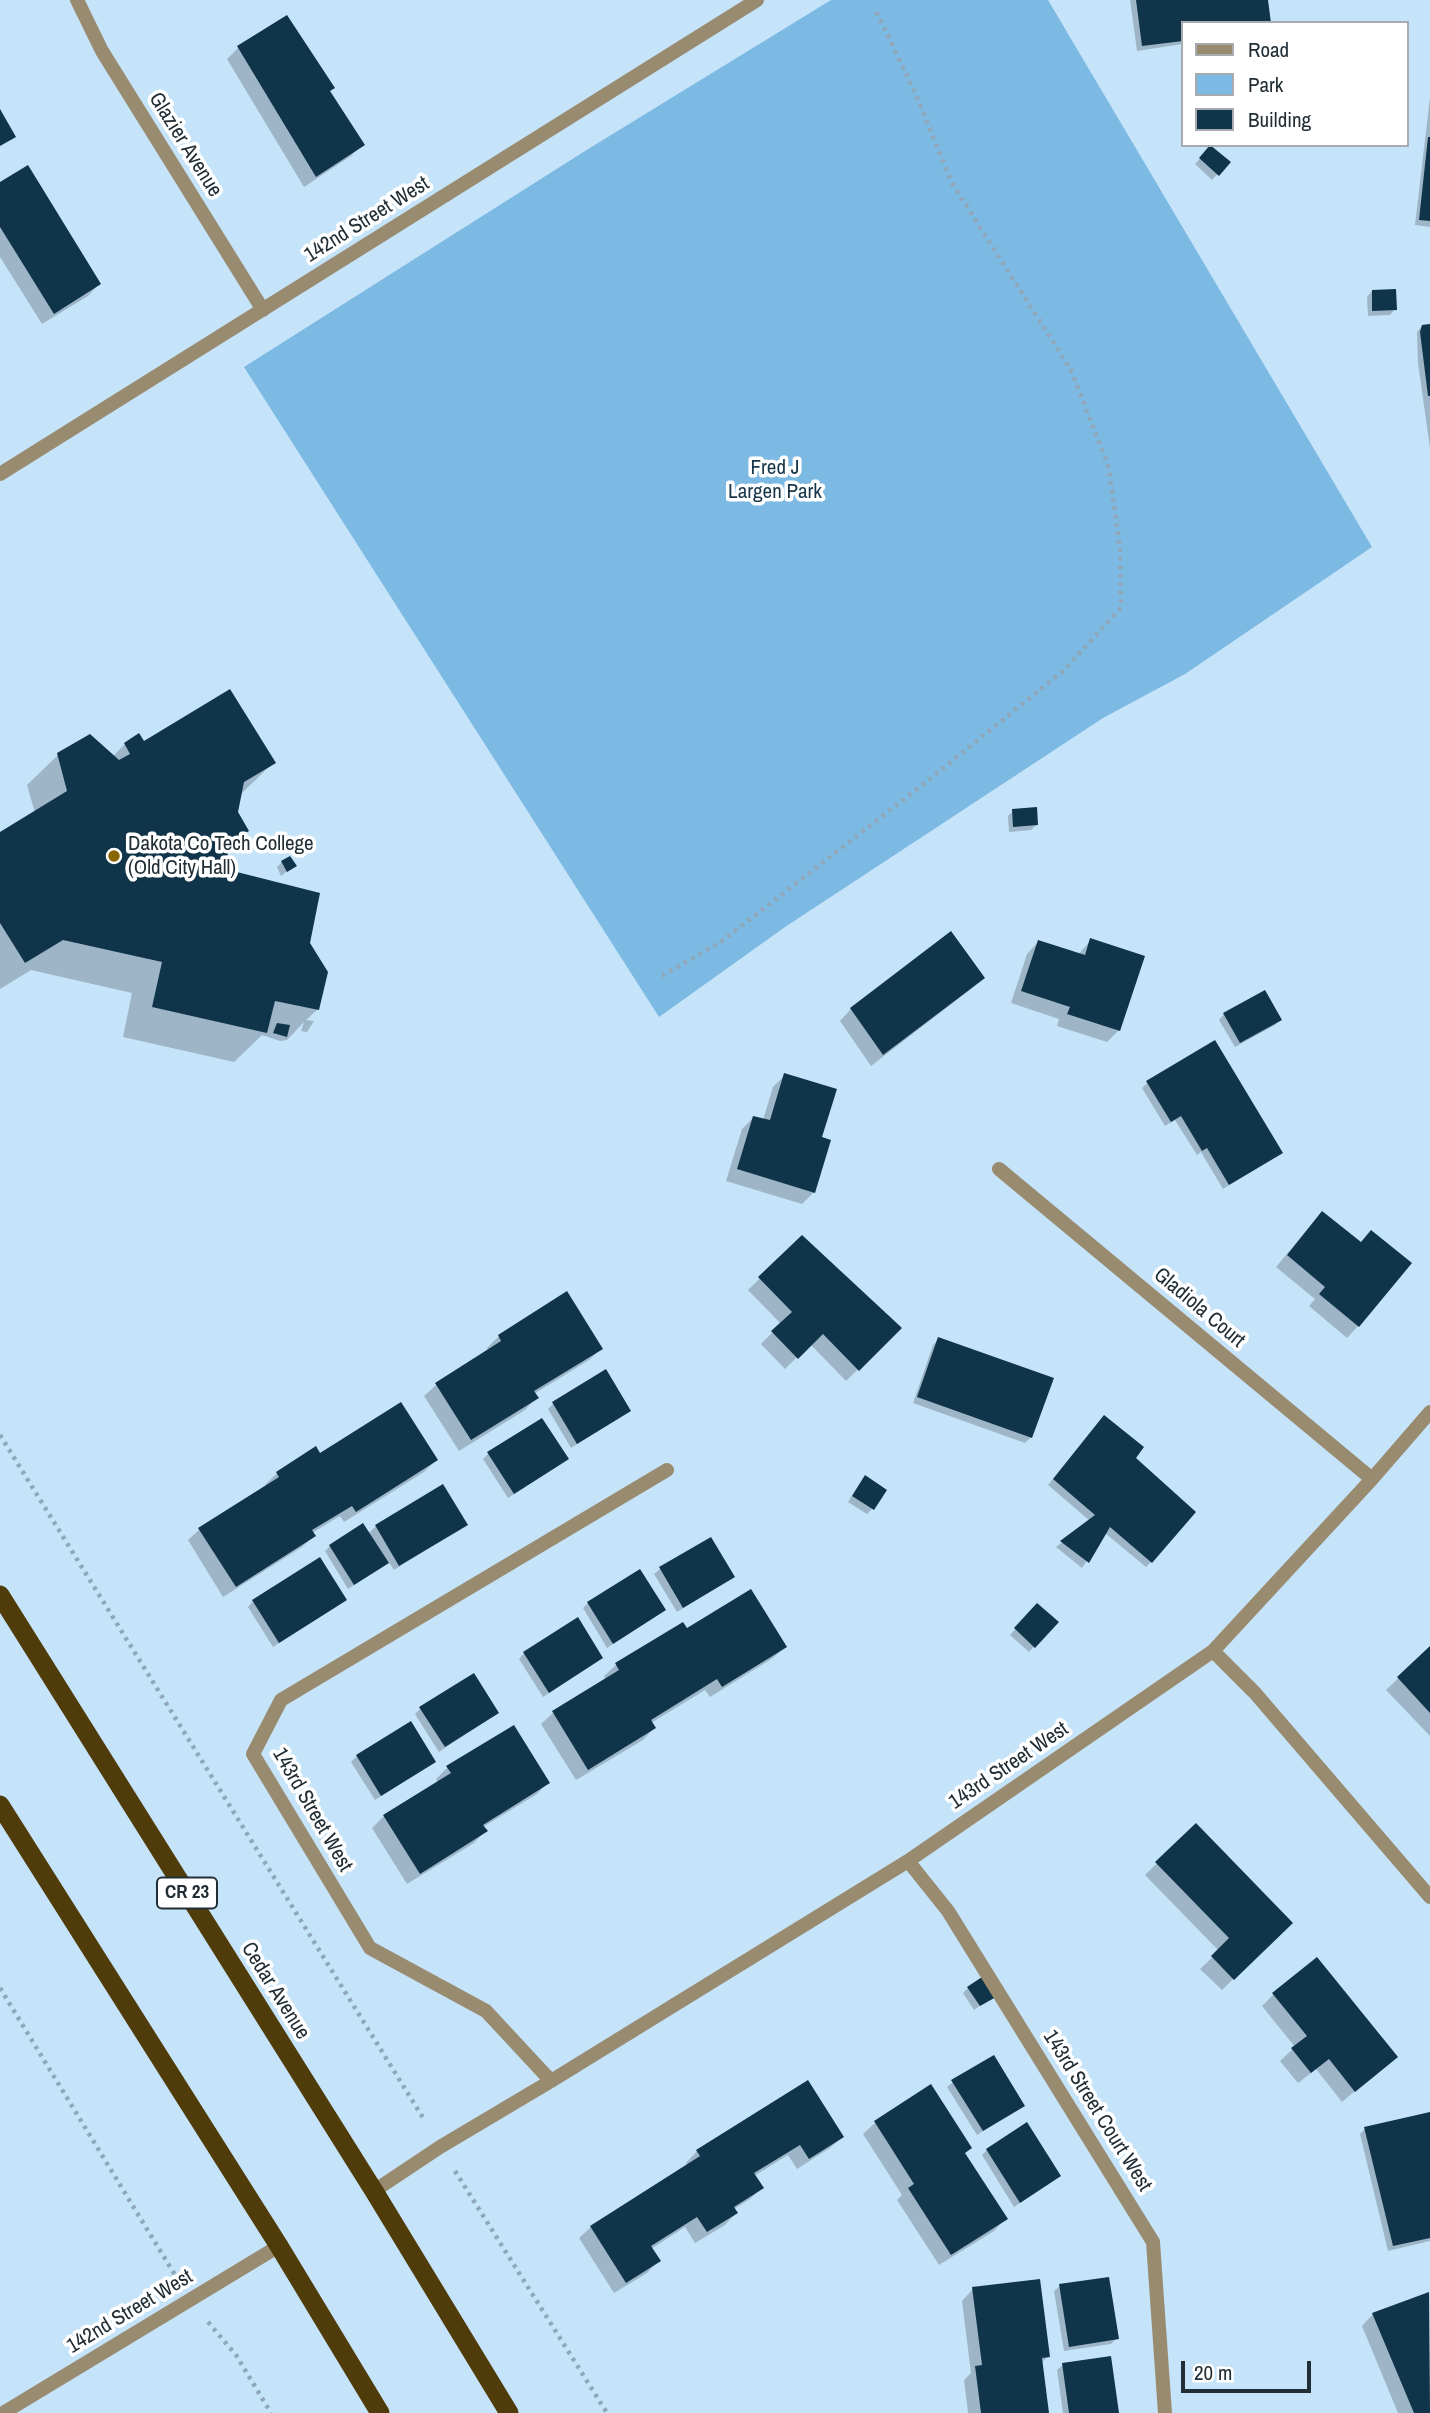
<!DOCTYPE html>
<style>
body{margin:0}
#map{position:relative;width:1430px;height:2413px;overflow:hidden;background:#c5e3f9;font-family:"Archivo Narrow",sans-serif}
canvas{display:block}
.legend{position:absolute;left:1181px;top:21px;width:228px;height:126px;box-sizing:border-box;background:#fff;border:2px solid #a7abaf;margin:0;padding:9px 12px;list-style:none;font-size:21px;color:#222e36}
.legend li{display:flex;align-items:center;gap:14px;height:35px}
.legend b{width:35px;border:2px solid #a7abaf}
.scale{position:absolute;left:1181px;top:2361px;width:130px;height:32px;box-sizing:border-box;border:4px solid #222e36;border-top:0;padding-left:9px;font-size:21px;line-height:24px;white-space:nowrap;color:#222e36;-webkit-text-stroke:5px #fff;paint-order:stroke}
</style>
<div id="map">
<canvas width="1430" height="2413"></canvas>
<ul class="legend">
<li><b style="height:9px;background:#998b6f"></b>Road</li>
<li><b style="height:19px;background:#7cb9e3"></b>Park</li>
<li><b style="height:19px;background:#10344a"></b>Building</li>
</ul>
<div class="scale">20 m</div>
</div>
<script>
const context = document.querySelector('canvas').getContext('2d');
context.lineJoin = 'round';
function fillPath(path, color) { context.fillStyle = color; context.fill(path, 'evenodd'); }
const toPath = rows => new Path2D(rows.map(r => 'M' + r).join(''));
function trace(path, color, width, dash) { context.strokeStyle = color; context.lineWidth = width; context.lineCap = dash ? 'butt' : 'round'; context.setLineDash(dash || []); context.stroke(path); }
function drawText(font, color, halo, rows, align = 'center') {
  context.font = font + ' "Archivo Narrow",sans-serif'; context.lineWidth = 7; context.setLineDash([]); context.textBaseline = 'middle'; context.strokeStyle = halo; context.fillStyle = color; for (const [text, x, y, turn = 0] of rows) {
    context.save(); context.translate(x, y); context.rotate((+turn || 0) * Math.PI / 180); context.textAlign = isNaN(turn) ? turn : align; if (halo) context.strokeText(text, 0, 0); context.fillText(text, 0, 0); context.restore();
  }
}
fillPath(toPath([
 [831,0,1048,0,1372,547,1185,674,1103,718,785,927,659,1017,244,367,585,151]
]), '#7cb9e3');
fillPath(toPath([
 [1130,0,1266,0,1183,23,1183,44,1137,51],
 [238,48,329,92,362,144,351,156,304,187,227,59],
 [1430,97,1430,227,1415,225],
 [1212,146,1229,162,1212,180,1195,164],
 [0,184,99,284,88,296,42,324,0,257],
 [1372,291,1395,309,1390,315,1368,316,1367,297],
 [1430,325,1430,448,1418,363,1417,332,1422,326],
 [125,744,143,744,273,763,240,795,236,812,247,830,227,850,223,871,308,944,317,1010,306,1020,314,1021,307,1032,301,1031,304,1022,287,1040,280,1041,262,1035,234,1062,123,1037,132,993,31,970,0,989,0,834,35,813,27,785,58,755,112,757],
 [1013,811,1036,825,1031,830,1009,832,1008,816],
 [282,862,295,865,281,876,277,867],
 [1091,940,1119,1030,1107,1042,1057,1026,1059,1019,1011,1003,1027,954,1038,942,1078,955],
 [982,977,971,989,871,1066,840,1021,851,1009],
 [1224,1014,1280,1019,1275,1025,1235,1047,1219,1020],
 [785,1075,814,1192,802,1204,726,1181,742,1129,753,1118,763,1120,773,1087],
 [1147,1083,1281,1153,1223,1189,1201,1152,1197,1155,1175,1120,1165,1126,1142,1088],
 [1311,1225,1358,1326,1347,1338,1309,1306,1315,1299,1276,1267],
 [802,1237,900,1328,846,1381,810,1344,785,1369,761,1344,781,1324,748,1290],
 [499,1336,601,1349,589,1360,534,1394,536,1398,525,1410,459,1451,424,1396,436,1385,489,1351,487,1348],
 [939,1339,1031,1437,1025,1443,913,1403,933,1345],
 [553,1404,629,1411,571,1448,548,1409],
 [1099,1422,1134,1459,1151,1562,1146,1567,1105,1533,1082,1568,1056,1547,1090,1521,1048,1485],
 [488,1454,561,1464,508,1498,483,1459],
 [320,1455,436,1460,424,1472,344,1522,340,1516,312,1533,314,1536,302,1547,223,1597,188,1540,200,1529,266,1486,265,1485,277,1473],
 [860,1483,872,1509,867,1514,848,1502],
 [465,1525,394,1570,388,1561,381,1568,348,1589,325,1551,330,1546,368,1534,376,1526],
 [711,1539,733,1577,677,1612,654,1574,660,1569],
 [253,1601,339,1605,273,1647,248,1607],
 [588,1603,664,1610,607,1648,583,1608],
 [1037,1605,1056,1622,1029,1652,1010,1635],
 [682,1624,687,1631,785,1647,773,1658,710,1697,705,1690,651,1723,654,1728,643,1740,576,1780,541,1724,553,1713,606,1680,604,1676,616,1665],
 [1430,1648,1430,1736,1386,1690],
 [524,1653,601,1658,543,1697,519,1659],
 [420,1709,497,1713,439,1752,415,1714],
 [357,1756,434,1762,375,1800,351,1762],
 [447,1768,548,1782,537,1794,483,1827,485,1831,474,1843,407,1884,372,1828,384,1816,438,1783,436,1779],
 [1196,1825,1290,1923,1222,1990,1200,1969,1219,1951,1145,1875],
 [968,1988,993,1996,974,2010,963,1993],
 [1274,1994,1395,2057,1342,2102,1316,2069,1298,2083,1280,2061,1295,2047,1262,2006],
 [953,2082,1023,2105,977,2135,947,2087],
 [930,2086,963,2154,1005,2219,994,2231,939,2265,897,2200,902,2195,863,2134,875,2123],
 [1430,2120,1430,2241,1388,2251,1360,2134,1365,2129],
 [842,2137,830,2148,797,2169,788,2155,754,2176,762,2188,750,2199,734,2209,736,2213,725,2225,695,2243,685,2227,651,2249,658,2261,647,2273,614,2293,579,2238,591,2227,688,2166,686,2163,697,2151],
 [987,2150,1059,2176,1014,2207,982,2155],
 [1060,2286,1117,2338,1111,2344,1064,2351,1054,2291],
 [973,2289,1049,2356,1041,2363,1047,2413,968,2413,964,2380,971,2373,962,2301],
 [1428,2294,1430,2413,1398,2413,1362,2326,1373,2314],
 [1063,2365,1117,2413,1063,2413,1057,2370]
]), '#0003');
fillPath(toPath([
 [1136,0,1268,0,1271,23,1183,23,1183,41,1142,46],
 [287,15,335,88,330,91,365,145,316,177,237,46],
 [0,109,16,137,0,146],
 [1428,137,1430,137,1430,221,1419,220],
 [1210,145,1231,162,1219,176,1199,158],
 [28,165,101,284,54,314,0,227,0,182],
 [1396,289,1397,310,1372,311,1372,290],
 [1430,324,1430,396,1428,396,1420,332,1422,325],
 [230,689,276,763,244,782,238,812,249,831,230,842,225,869,320,893,310,943,328,972,319,1010,275,1001,267,1033,152,1007,162,962,63,940,25,963,0,923,0,832,67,791,57,753,90,734,119,760,130,754,124,743,139,733,144,741],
 [1037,807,1038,825,1013,827,1012,809],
 [290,856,297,866,287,872,281,861],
 [951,931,985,978,883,1055,850,1008],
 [1090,938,1145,956,1120,1031,1067,1014,1070,1007,1021,991,1038,940,1085,955],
 [1265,990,1282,1020,1240,1043,1223,1013],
 [277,1023,290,1025,287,1037,273,1033],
 [1215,1040,1283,1153,1229,1185,1207,1148,1202,1151,1181,1116,1171,1122,1146,1081],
 [784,1073,837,1089,822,1137,831,1140,815,1193,737,1169,753,1116,770,1120],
 [1322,1211,1361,1242,1371,1230,1412,1263,1359,1327,1319,1294,1325,1287,1287,1255],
 [802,1235,902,1328,859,1371,823,1334,798,1359,771,1331,792,1312,758,1277],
 [567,1291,603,1349,534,1391,539,1398,471,1440,435,1383,501,1341,498,1335],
 [938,1337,1054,1378,1032,1438,917,1397],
 [606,1369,631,1411,577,1444,552,1402],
 [401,1402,438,1460,356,1512,352,1506,312,1530,316,1536,236,1587,198,1528,279,1477,276,1472,316,1446,320,1453],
 [1104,1415,1144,1447,1136,1458,1196,1512,1152,1563,1110,1527,1089,1563,1060,1541,1095,1515,1053,1479],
 [542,1418,569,1459,514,1494,487,1452],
 [865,1475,887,1490,874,1510,852,1496],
 [443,1484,468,1525,399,1566,375,1525],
 [363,1523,389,1563,354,1585,329,1545],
 [711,1537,735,1577,683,1608,659,1567],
 [320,1557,347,1600,279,1643,252,1600],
 [640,1569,666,1610,613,1644,587,1602],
 [751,1589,787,1647,722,1687,717,1679,651,1720,656,1728,588,1770,552,1711,619,1670,615,1663,683,1622,687,1628],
 [1037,1603,1059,1622,1035,1648,1014,1628],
 [578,1617,603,1658,549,1693,523,1652],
 [1430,1646,1430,1713,1397,1677],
 [474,1673,499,1713,445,1747,419,1707],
 [411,1721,436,1762,381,1796,356,1755],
 [514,1725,550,1783,483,1825,488,1831,420,1874,383,1815,451,1773,446,1766],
 [1196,1823,1293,1923,1234,1980,1211,1956,1229,1938,1155,1862],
 [1317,1957,1398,2057,1355,2092,1329,2059,1311,2073,1291,2048,1307,2036,1272,1993],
 [982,1977,996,1997,980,2006,967,1987],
 [994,2055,1025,2106,983,2131,951,2080],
 [808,2080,844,2137,809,2159,800,2145,754,2173,764,2188,734,2207,738,2213,707,2232,697,2217,651,2246,661,2261,626,2283,590,2226,700,2156,696,2150],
 [931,2084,972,2148,965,2153,1008,2219,951,2255,908,2188,914,2184,874,2121],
 [1430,2112,1430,2238,1393,2246,1364,2127],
 [1027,2122,1061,2176,1020,2203,986,2149],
 [1109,2277,1119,2339,1069,2347,1059,2284],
 [1040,2279,1050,2357,1042,2358,1049,2413,981,2413,975,2366,982,2365,972,2287],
 [1429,2292,1430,2413,1414,2413,1372,2313],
 [1111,2356,1119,2413,1069,2413,1062,2363]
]), '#10344a');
trace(toPath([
 [662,976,722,941,921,786,1063,671,1121,608,1120,549,1109,468,1071,370,952,183,914,90,876,11],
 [0,1435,425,2121],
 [0,1988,175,2275],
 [455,2171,607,2413],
 [208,2322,236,2355,271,2413]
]), '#8fa7b9', 4.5, [3.5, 5]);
trace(toPath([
 [77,0,102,51,263,310],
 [0,474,757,0],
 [999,1169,1372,1479],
 [1213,1651,1255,1693,1430,1897],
 [908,1861,948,1911,1153,2242,1165,2413],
 [551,2081,486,2011,370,1948,253,1754,281,1700,667,1470],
 [374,2191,440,2147,551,2081,908,1861,1213,1651,1372,1479,1430,1412],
 [3,2413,279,2246]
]), '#998b6f', 14);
trace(toPath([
 [0,1595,374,2191,509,2413],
 [0,1805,279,2246,380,2413]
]), '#503c0a', 19);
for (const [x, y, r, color] of [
 [114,856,7,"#896401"]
]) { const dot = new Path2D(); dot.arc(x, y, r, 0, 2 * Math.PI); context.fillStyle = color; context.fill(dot); trace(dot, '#fff', 2.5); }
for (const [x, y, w] of [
 [187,1893,60]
]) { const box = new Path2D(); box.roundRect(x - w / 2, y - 15.5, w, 31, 5); context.fillStyle = '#fff'; context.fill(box); trace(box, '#222e36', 2); }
drawText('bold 19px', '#222e36', null, [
 ["CR 23",187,1893]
]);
drawText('21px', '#222e36', '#fff', [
 ["Glazier Avenue",185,145,58],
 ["142nd Street West",367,220,-32],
 ["Gladiola Court",1199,1308,40],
 ["143rd Street West",1009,1766,-34],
 ["143rd Street West",312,1810,60],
 ["Cedar Avenue",275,1991,58],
 ["143rd Street Court West",1097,2111,58],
 ["142nd Street West",130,2312,-31]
]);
drawText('21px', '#183649', '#fff', [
 ["Fred J",775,468],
 ["Largen Park",775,492]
]);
drawText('21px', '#222e36', '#fff', [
 ["Dakota Co Tech College",128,844],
 ["(Old City Hall)",128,868]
], 'left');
</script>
